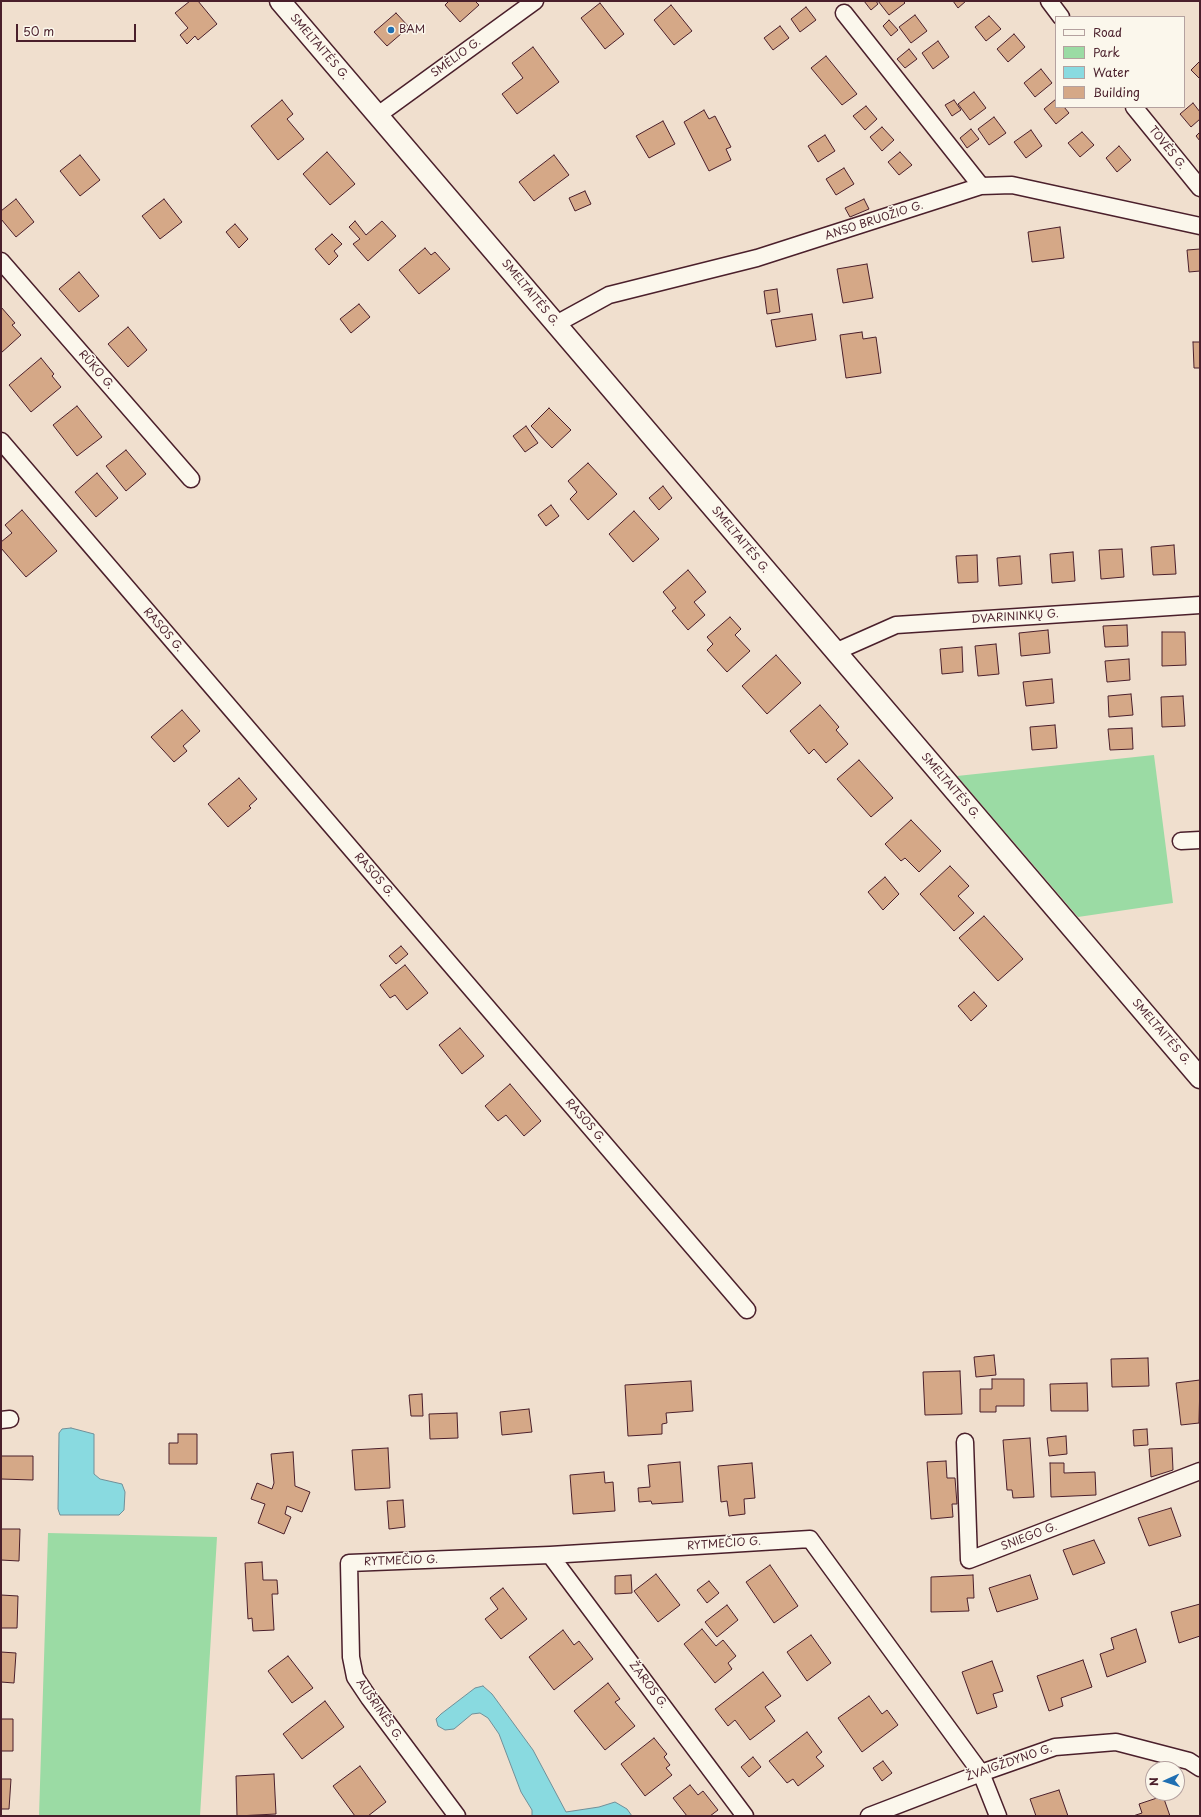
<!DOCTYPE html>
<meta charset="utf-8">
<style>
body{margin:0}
#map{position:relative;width:1201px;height:1817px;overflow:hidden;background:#f0dfce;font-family:"Playpen Sans",sans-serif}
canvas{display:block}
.frame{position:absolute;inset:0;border:2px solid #4a1f2b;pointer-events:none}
.legend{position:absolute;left:1055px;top:16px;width:130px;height:92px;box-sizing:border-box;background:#fbf7ec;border:1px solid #b4a19f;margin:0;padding:5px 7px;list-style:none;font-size:12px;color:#4a1f2b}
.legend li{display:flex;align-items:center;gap:8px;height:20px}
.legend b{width:20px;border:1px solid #b4a19f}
.north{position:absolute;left:1145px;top:1761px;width:40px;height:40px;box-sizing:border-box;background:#fbf7ec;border:1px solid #b4a19f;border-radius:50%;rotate:267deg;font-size:11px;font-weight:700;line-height:16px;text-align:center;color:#4a1f2b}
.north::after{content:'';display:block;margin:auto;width:14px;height:18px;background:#1f6fb2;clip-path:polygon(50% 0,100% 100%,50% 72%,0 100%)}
.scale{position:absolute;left:16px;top:24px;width:120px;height:18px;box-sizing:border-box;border:2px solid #4a1f2b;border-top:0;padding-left:5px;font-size:12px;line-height:14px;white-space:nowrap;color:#4a1f2b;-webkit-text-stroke:3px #fbf7ec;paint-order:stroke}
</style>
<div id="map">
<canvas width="1201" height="1817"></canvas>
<div class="frame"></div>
<ul class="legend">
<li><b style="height:5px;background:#fbf7ec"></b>Road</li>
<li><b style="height:11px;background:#9bdba4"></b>Park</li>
<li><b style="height:11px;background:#89dae0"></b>Water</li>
<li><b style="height:11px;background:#d5a887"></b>Building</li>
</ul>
<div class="north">N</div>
<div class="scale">50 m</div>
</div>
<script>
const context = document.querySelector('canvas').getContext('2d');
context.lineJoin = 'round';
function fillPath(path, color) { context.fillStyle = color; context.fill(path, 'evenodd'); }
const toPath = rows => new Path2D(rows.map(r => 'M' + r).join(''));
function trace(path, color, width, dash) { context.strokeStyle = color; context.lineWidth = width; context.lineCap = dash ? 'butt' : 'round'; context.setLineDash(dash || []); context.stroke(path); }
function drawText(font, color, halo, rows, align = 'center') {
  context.font = font + ' "Playpen Sans",sans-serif'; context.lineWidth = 3; context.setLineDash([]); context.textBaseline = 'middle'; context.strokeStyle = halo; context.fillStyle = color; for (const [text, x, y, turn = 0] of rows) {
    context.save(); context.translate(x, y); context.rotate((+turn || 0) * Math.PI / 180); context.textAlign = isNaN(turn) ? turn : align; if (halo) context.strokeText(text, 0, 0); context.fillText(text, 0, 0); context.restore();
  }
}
fillPath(toPath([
 [1154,755,1173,903,1078,917,957,776],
 [48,1533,217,1537,200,1816,39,1816]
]), '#9bdba4');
const water = toPath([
 [71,1428,94,1434,94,1474,100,1479,122,1484,125,1492,124,1510,119,1515,60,1515,58,1509,59,1433,62,1429,71,1428],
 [483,1686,492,1694,533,1750,566,1812,599,1807,615,1802,627,1809,632,1816,532,1816,532,1810,521,1792,499,1734,488,1718,480,1713,472,1714,454,1729,445,1730,438,1726,436,1719,441,1714,475,1688,483,1686]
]);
fillPath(water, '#89dae0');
trace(water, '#708f98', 1);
const building = toPath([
 [190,1,198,1,217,24,198,40,195,36,187,44,180,35,188,28,175,13,190,1],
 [449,1,475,1,479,5,460,22,445,5,449,1],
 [864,1,876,1,878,4,871,10,864,1],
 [878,1,903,1,905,3,889,15,878,1],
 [953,1,966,1,958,8,953,1],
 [600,3,624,34,605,49,581,18,600,3],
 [671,5,692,31,674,45,654,20,671,5],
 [806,7,816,20,800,32,791,19,806,7],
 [396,13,409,27,387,46,374,32,396,13],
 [915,15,927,31,911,43,899,27,915,15],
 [989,16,1001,29,986,41,975,27,989,16],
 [889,20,898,30,891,36,883,26,889,20],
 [780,26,789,38,773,50,764,38,780,26],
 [1014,34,1025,47,1008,62,997,49,1014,34],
 [938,41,949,57,933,69,922,53,938,41],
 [533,47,559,82,517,114,502,94,523,78,512,63,533,47],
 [909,49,917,59,905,68,897,59,909,49],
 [826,56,857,94,842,105,811,68,826,56],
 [1200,61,1200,79,1191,70,1200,61],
 [1041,69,1052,83,1035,97,1024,83,1041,69],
 [974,92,986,108,970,120,958,104,974,92],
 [1056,99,1056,107,1064,107,1069,113,1056,124,1044,109,1056,99],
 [282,100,293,114,287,119,304,139,278,160,251,126,282,100],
 [954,100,961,110,952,116,945,105,954,100],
 [1193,103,1200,112,1200,119,1191,127,1180,114,1193,103],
 [866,106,877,119,865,130,853,116,866,106],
 [704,110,709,119,715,116,731,147,726,149,731,160,709,171,684,122,704,110],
 [994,117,1006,133,989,145,978,129,994,117],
 [663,121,675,144,649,158,636,136,663,121],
 [882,127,894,140,882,151,870,137,882,127],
 [971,129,979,139,967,148,960,138,971,129],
 [1031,130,1042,146,1026,158,1014,142,1031,130],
 [1082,132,1094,145,1080,157,1068,143,1082,132],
 [1200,132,1200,141,1196,136,1200,132],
 [825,135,835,151,818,162,808,146,825,135],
 [1119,146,1131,160,1117,172,1106,158,1119,146],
 [327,152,355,184,330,205,303,174,327,152],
 [900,152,912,165,899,175,888,162,900,152],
 [80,155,100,180,80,196,60,171,80,155],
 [554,155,569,175,534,201,519,182,554,155],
 [844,168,854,184,836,195,826,179,844,168],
 [585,191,591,204,575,211,569,198,585,191],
 [16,199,34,222,16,237,1,219,1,211,16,199],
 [164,199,182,222,160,239,142,216,164,199],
 [864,199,869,209,850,217,845,208,864,199],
 [355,221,366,235,382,221,396,236,368,261,353,244,360,239,349,227,355,221],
 [235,224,248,239,239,248,226,232,235,224],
 [1060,227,1064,258,1032,262,1028,232,1060,227],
 [332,234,342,244,334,251,338,256,329,265,315,249,332,234],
 [425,248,431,255,435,252,450,269,419,294,399,270,425,248],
 [1200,249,1200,271,1189,272,1187,250,1200,249],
 [867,264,873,298,843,303,837,269,867,264],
 [79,272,99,296,79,312,59,289,79,272],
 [777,289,780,312,767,314,764,291,777,289],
 [359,304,370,317,351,333,340,319,359,304],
 [1,307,15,323,12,325,21,335,1,353,1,307],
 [812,314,816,340,776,347,771,320,812,314],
 [128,327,147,350,128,367,108,344,128,327],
 [862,332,863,339,876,337,881,373,846,378,840,335,862,332],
 [1193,342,1200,342,1200,368,1194,368,1193,342],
 [41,358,54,374,52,376,61,387,31,412,9,385,41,358],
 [77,406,102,437,77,456,53,425,77,406],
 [549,408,571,430,552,448,531,426,549,408],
 [526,426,538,443,525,452,513,436,526,426],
 [126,450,146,474,126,491,106,466,126,450],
 [588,463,617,494,588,520,570,499,577,492,568,481,588,463],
 [97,473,118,498,96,517,75,492,97,473],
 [663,486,672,498,659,510,649,498,663,486],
 [551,505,559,516,546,526,538,515,551,505],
 [22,510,57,551,26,577,1,548,1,542,12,533,5,525,22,510],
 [634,511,659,539,633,562,609,534,634,511],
 [1174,545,1176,574,1153,575,1151,547,1174,545],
 [1122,549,1124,577,1101,579,1099,550,1122,549],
 [1073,552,1075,581,1052,583,1050,554,1073,552],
 [977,555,978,582,958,583,956,556,977,555],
 [1020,556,1022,584,999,586,997,558,1020,556],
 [688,570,706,592,694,602,705,615,688,630,672,611,676,608,663,592,688,570],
 [730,617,741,629,735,635,750,651,727,672,707,650,713,644,707,637,730,617],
 [1127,625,1128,646,1105,647,1103,626,1127,625],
 [1048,630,1050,653,1021,656,1019,633,1048,630],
 [1162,632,1185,632,1186,665,1162,666,1162,632],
 [996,644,999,674,978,676,975,646,996,644],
 [962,647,963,672,942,674,940,649,962,647],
 [776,655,801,683,767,714,742,686,776,655],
 [1129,659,1130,680,1107,682,1105,661,1129,659],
 [1052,679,1054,703,1026,706,1023,682,1052,679],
 [1131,694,1133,715,1109,717,1108,696,1131,694],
 [1183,696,1185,726,1162,727,1161,697,1183,696],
 [820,705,839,727,836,730,848,744,826,763,814,749,809,754,790,731,820,705],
 [182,710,200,731,183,746,187,751,174,762,151,737,182,710],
 [1055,725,1057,748,1032,750,1030,727,1055,725],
 [1132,728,1133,749,1110,750,1108,729,1132,728],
 [859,760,893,798,871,817,837,779,859,760],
 [239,778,257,799,249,806,251,808,228,827,208,804,239,778],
 [911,820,941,851,919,872,905,858,901,861,885,844,911,820],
 [950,866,969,886,958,896,974,913,954,931,920,894,950,866],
 [885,877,899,894,883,910,868,892,885,877],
 [984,916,1023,959,998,981,959,938,984,916],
 [401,946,408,954,396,964,389,956,401,946],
 [405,965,428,993,407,1010,395,995,390,998,380,985,405,965],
 [974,992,987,1006,971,1021,958,1006,974,992],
 [460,1028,484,1056,462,1074,439,1045,460,1028],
 [510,1084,541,1121,524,1136,506,1115,498,1121,485,1106,510,1084],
 [994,1355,996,1375,976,1377,974,1357,994,1355],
 [1148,1358,1149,1386,1112,1387,1111,1359,1148,1358],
 [960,1371,962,1414,925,1415,923,1372,960,1371],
 [992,1379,1024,1379,1024,1406,996,1406,996,1412,980,1412,980,1389,992,1389,992,1379],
 [1200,1380,1199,1423,1181,1425,1176,1383,1200,1380],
 [691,1381,693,1411,666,1413,667,1423,662,1424,662,1434,628,1436,625,1385,691,1381],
 [1087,1383,1088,1411,1051,1411,1050,1384,1087,1383],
 [422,1394,423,1416,411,1416,409,1395,422,1394],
 [529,1409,532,1432,502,1435,500,1412,529,1409],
 [457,1413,458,1438,430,1439,429,1414,457,1413],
 [1147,1429,1148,1445,1134,1446,1133,1430,1147,1429],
 [178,1434,197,1434,197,1464,169,1464,169,1443,178,1443,178,1434],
 [1066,1436,1067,1454,1049,1456,1047,1438,1066,1436],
 [1030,1438,1034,1497,1013,1498,1012,1490,1007,1490,1003,1440,1030,1438],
 [388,1448,390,1488,355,1490,352,1450,388,1448],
 [1172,1448,1173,1470,1151,1477,1149,1449,1172,1448],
 [293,1452,295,1486,310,1492,302,1512,287,1506,285,1514,291,1517,284,1534,258,1523,265,1504,251,1499,257,1483,272,1489,274,1483,271,1454,293,1452],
 [1,1456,33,1456,33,1480,1,1479,1,1456],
 [946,1461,947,1478,955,1478,957,1504,952,1504,953,1517,931,1519,927,1462,946,1461],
 [680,1462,683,1502,652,1504,651,1501,639,1502,638,1488,650,1487,648,1465,680,1462],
 [752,1463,755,1498,744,1499,745,1514,729,1516,727,1501,721,1502,718,1466,752,1463],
 [1050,1463,1064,1463,1064,1473,1095,1472,1096,1495,1051,1497,1050,1463],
 [604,1472,605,1483,613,1482,615,1511,573,1514,570,1475,604,1472],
 [403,1500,405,1527,389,1529,387,1501,403,1500],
 [1171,1508,1181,1536,1149,1546,1138,1518,1171,1508],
 [1,1529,20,1529,19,1561,1,1560,1,1529],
 [1094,1540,1105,1563,1073,1575,1063,1550,1094,1540],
 [262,1562,263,1580,277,1580,278,1594,272,1594,274,1630,253,1631,252,1618,248,1619,245,1563,262,1562],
 [770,1565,798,1606,774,1623,746,1582,770,1565],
 [656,1574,680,1605,658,1622,634,1591,656,1574],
 [631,1575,632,1593,615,1594,615,1576,631,1575],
 [973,1575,974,1598,967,1598,969,1611,931,1612,931,1577,973,1575],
 [1030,1575,1038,1599,997,1612,989,1588,1030,1575],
 [709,1581,719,1593,707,1603,697,1590,709,1581],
 [503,1588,527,1619,501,1639,485,1619,498,1609,490,1598,503,1588],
 [1,1595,18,1596,17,1628,1,1628,1,1595],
 [1200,1604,1200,1636,1179,1643,1171,1612,1200,1604],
 [727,1605,738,1620,717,1637,705,1622,727,1605],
 [702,1629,716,1646,723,1640,736,1656,728,1663,732,1669,715,1683,684,1644,702,1629],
 [1136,1629,1146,1662,1107,1677,1100,1654,1114,1649,1111,1638,1136,1629],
 [563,1630,574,1645,579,1641,593,1659,554,1690,529,1657,563,1630],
 [811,1635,831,1663,807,1681,787,1652,811,1635],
 [1,1652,16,1653,14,1683,1,1682,1,1652],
 [288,1656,313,1688,292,1703,268,1671,288,1656],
 [1083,1660,1092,1687,1061,1698,1063,1706,1049,1711,1037,1676,1083,1660],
 [992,1661,1003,1691,993,1694,997,1707,977,1714,962,1672,992,1661],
 [763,1672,781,1696,765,1707,775,1721,750,1740,735,1720,728,1726,715,1709,763,1672],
 [608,1683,620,1699,615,1702,635,1726,605,1750,574,1711,608,1683],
 [869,1696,882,1714,887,1710,898,1725,862,1752,838,1718,869,1696],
 [325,1701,344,1727,302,1759,283,1734,325,1701],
 [1,1719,13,1719,13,1751,1,1751,1,1719],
 [807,1732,822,1752,816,1757,824,1766,798,1786,793,1779,787,1783,769,1761,807,1732],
 [654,1738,667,1754,664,1757,670,1765,666,1768,672,1775,645,1796,621,1764,654,1738],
 [753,1757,761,1767,749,1777,741,1767,753,1757],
 [883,1761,892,1773,882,1781,873,1768,883,1761],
 [360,1766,386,1802,368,1816,355,1816,333,1786,360,1766],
 [274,1774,276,1814,237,1816,236,1776,274,1774],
 [1,1779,11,1779,9,1809,1,1809,1,1779],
 [690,1785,698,1795,703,1791,718,1810,710,1816,687,1816,673,1798,690,1785],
 [1059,1790,1068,1816,1036,1816,1030,1799,1059,1790],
 [1163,1796,1170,1816,1133,1816,1142,1813,1139,1804,1163,1796]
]);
fillPath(building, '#d5a887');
trace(building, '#4a1f2b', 1);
const minor = toPath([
 [1049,1,1061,17],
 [844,13,981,186],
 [1134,107,1200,188],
 [378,115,535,1],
 [1,261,191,479],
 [556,324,609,295,757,258,981,186,1012,185,1200,226],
 [1,441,747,1310],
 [835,652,896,625,1200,605],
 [1181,841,1200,840],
 [1,1420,10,1419],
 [965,1442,969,1560,1200,1471],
 [550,1555,745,1816],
 [457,1816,369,1698,355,1677,351,1657,349,1563,550,1555,810,1539,981,1773,998,1816],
 [869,1816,981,1773,1055,1747,1116,1742,1189,1761,1200,1768]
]);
const major = toPath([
 [280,1,1200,1078]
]);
trace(minor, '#4a1f2b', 19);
trace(major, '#4a1f2b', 23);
trace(minor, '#fbf7ec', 16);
trace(major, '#fbf7ec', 20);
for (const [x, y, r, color] of [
 [391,30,4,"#1f6fb2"]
]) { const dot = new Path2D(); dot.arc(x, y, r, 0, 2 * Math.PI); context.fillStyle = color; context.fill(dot); trace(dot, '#fbf7ec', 1.5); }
drawText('11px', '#4a1f2b', '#fbf7ec', [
 ["BAM",399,30]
], 'left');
drawText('11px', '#4a1f2b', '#fbf7ec', [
 ["SMELTAITĖS G.",319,47,49],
 ["SMĖLIO G.",456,58,-36],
 ["TOVĖS G.",1167,148,51],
 ["ANSO BRUOŽIO G.",874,221,-18],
 ["SMELTAITĖS G.",530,293,50],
 ["RŪKO G.",96,370,49],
 ["SMELTAITĖS G.",740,540,50],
 ["DVARININKŲ G.",1015,617,-4],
 ["RASOS G.",163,630,49],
 ["SMELTAITĖS G.",950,786,49],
 ["RASOS G.",374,875,49],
 ["SMELTAITĖS G.",1161,1032,49],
 ["RASOS G.",585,1121,49],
 ["SNIEGO G.",1029,1537,-21],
 ["RYTMEČIO G.",724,1544,-4],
 ["RYTMEČIO G.",401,1561,-2],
 ["ŽAROS G.",648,1685,53],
 ["AUŠRINĖS G.",379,1710,55],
 ["ŽVAIGŽDYNO G.",1009,1763,-19]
]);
</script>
